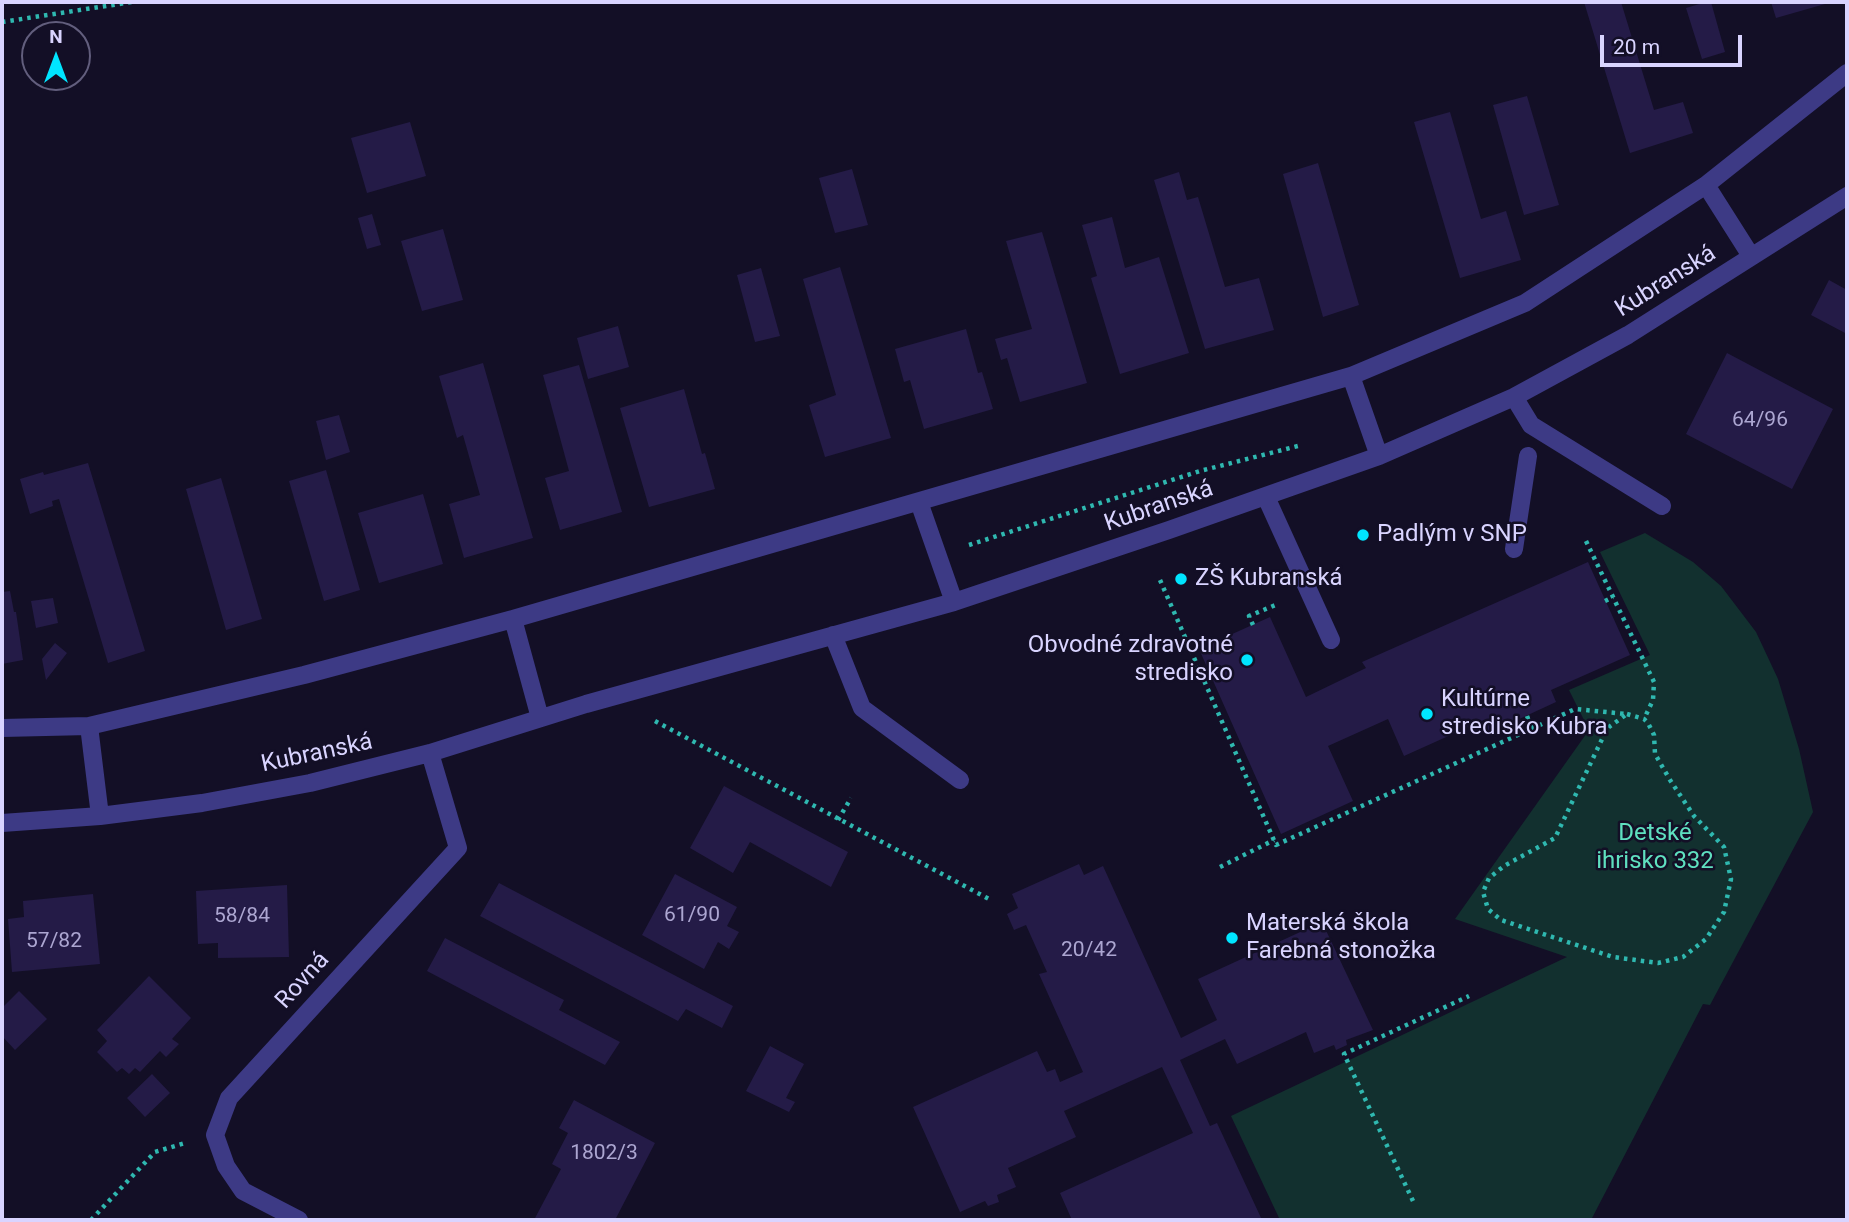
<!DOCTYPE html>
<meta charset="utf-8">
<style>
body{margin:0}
#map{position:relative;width:1849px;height:1222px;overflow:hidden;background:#130f26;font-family:Roboto,sans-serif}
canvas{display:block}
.frame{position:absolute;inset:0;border:4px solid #d9d4ff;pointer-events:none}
.north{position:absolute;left:21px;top:21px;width:70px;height:70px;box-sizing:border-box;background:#130f26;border:2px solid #625e7d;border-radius:50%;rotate:0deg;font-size:19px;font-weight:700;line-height:28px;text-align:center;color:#d9d4ff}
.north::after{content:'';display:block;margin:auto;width:24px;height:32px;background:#00e5ff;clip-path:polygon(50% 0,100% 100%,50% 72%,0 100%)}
.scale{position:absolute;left:1600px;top:35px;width:142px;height:32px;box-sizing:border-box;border:4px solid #d9d4ff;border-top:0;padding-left:9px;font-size:21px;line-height:24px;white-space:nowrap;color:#d9d4ff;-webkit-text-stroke:5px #130f26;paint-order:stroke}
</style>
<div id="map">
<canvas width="1849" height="1222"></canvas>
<div class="frame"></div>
<div class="north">N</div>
<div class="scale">20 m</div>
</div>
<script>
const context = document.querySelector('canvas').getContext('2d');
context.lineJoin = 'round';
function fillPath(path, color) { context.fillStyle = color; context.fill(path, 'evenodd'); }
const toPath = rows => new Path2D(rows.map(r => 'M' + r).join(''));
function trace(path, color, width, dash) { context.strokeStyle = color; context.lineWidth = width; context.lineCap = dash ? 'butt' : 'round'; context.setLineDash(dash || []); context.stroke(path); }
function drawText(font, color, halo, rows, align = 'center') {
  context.font = font + ' Roboto,sans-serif'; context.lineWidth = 5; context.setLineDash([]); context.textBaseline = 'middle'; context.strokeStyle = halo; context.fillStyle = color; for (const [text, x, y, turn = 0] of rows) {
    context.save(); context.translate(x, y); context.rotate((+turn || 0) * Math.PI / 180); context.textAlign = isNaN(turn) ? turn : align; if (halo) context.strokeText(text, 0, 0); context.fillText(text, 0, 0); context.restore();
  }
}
fillPath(toPath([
 [1645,533,1693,562,1721,586,1756,632,1778,679,1799,749,1813,812,1710,1005,1703,1004,1591,1220,1280,1220,1231,1116,1567,957,1455,919,1589,730,1569,690,1650,655,1600,552]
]), '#12302f');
fillPath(toPath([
 [1584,2,1621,2,1654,110,1683,102,1693,133,1630,153],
 [1706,2,1711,2,1725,52,1702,59,1686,8],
 [1771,2,1832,2,1776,18],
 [1527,96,1559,205,1524,215,1493,105],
 [1450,112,1481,219,1506,211,1521,260,1460,278,1414,122],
 [410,122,426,176,367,193,351,138],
 [1318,163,1359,305,1323,317,1283,174],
 [852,169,868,225,835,233,819,178],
 [1179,172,1187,200,1198,197,1225,287,1259,278,1274,330,1205,349,1154,180],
 [372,214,381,245,367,249,358,218],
 [1112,217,1125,268,1159,257,1189,353,1120,374,1091,278,1097,276,1082,225],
 [443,229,463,300,422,311,401,241],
 [1042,232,1087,383,1020,402,1007,358,1001,360,995,339,1032,329,1006,241],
 [840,267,891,438,825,457,809,405,836,395,803,279],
 [761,268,780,336,755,342,737,275],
 [1829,280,1847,290,1847,334,1811,315],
 [618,326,629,367,588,379,577,338],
 [966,329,978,373,982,372,993,409,924,429,910,380,904,382,895,349],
 [1727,353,1833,409,1792,489,1686,434],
 [483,363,533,538,464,558,449,504,480,495,463,435,457,438,439,376],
 [579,365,622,512,560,530,545,478,569,471,543,375],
 [684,389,702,454,705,453,715,489,649,507,620,408],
 [339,415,350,452,326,460,316,421],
 [88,463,145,651,108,663,59,499,52,501,53,506,30,514,20,479,43,472,44,475],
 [326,470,360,590,324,601,289,481],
 [221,478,262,619,226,630,186,489],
 [423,494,443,564,379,583,358,513],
 [1588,562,1630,655,1551,690,1556,702,1489,733,1484,720,1404,756,1388,719,1328,746,1353,801,1281,834,1199,649,1270,617,1306,697,1366,668,1362,662],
 [10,591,14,612,16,612,23,660,2,664,2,592],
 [53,598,58,623,36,628,31,601],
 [55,643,67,653,46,680,42,659],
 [724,786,848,852,831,887,750,842,733,873,690,848],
 [1079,864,1084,875,1103,866,1181,1038,1217,1020,1198,979,1322,922,1373,1030,1346,1040,1347,1045,1336,1050,1334,1045,1314,1053,1306,1032,1237,1064,1225,1039,1180,1060,1210,1126,1217,1123,1262,1220,1072,1220,1060,1193,1193,1133,1162,1067,1064,1111,1076,1137,1008,1168,1016,1187,997,1195,999,1202,988,1206,985,1201,960,1212,913,1107,1037,1051,1047,1072,1055,1069,1060,1082,1083,1072,1039,974,1047,972,1026,925,1014,930,1007,914,1018,908,1012,894],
 [675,874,737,907,727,926,739,932,729,949,718,942,704,969,642,935],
 [499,883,733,1006,722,1028,686,1009,678,1021,480,916],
 [287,885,289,957,218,958,218,943,198,944,196,891],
 [93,894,100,964,12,972,8,919,24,917,23,901],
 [445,938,564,1000,559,1010,620,1042,605,1065,427,971],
 [149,976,191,1018,172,1039,179,1044,166,1057,160,1051,140,1072,135,1068,129,1074,122,1068,117,1072,97,1052,107,1041,97,1030],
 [19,991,47,1019,15,1050,2,1036,2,1008],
 [770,1046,804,1064,786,1098,795,1102,789,1112,746,1091],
 [152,1074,170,1093,145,1117,127,1098],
 [574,1100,655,1143,615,1220,534,1220,561,1169,552,1164,568,1133,559,1128]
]), '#241b47');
trace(toPath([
 [2,22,132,2],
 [1586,541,1654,682,1653,700,1644,719],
 [969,545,1200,471,1298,446],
 [1160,580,1276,845,1575,709,1626,714],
 [1605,601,1613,597],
 [1253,625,1249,616,1278,604],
 [1627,714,1644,719,1648,723,1654,735,1655,754,1670,780,1694,816,1724,847,1731,879,1724,912,1706,939,1683,957,1658,963,1613,957,1501,920,1488,909,1483,892,1489,878,1504,866,1555,838,1604,735,1609,727,1627,714],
 [1527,716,1532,729],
 [655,721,989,899],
 [838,820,851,798],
 [1220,867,1274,840],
 [1413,1201,1344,1054,1469,996],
 [91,1220,155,1152,185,1143]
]), '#2fb8b0', 4.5, [3.5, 5]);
trace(toPath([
 [1706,185,1751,256],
 [1351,376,1379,456],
 [1514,397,1531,425,1662,506],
 [1266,497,1331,640],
 [919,502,954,602],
 [1514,549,1528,456],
 [513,619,540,718],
 [833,635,862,708,960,780],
 [89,726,100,816],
 [2,728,89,726,304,675,513,619,1351,376,1525,303,1706,185,1847,73],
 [2,823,100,816,202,803,310,783,430,753,586,704,954,602,1169,530,1379,456,1514,397,1628,335,1847,196],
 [299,1220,243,1191,226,1166,215,1135,229,1098,458,848,430,753]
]), '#3d3a85', 18);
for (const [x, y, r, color] of [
 [1363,535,7,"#00e5ff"],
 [1181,579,7,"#00e5ff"],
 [1247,660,7,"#00e5ff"],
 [1427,714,7,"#00e5ff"],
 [1232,938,7,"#00e5ff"]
]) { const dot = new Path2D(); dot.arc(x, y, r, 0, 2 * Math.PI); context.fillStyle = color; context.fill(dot); trace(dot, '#130f26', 2.5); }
drawText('21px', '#aca6d1', null, [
 ["64/96",1760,421],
 ["61/90",692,916],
 ["58/84",242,917],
 ["57/82",54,942],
 ["20/42",1089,951],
 ["1802/3",604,1154]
]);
drawText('24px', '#d9d4ff', '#130f26', [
 ["Kubranská",1666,282,-32],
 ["Kubranská",1159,507,-19],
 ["Kubranská",317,754,-12],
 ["Rovná",303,981,-48]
]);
drawText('24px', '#d9d4ff', '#130f26', [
 ["Padlým v SNP",1377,535],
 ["ZŠ Kubranská",1195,579],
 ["Obvodné zdravotné",1233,646,"right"],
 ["stredisko",1233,674,"right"],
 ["Kultúrne",1441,700],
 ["stredisko Kubra",1441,728],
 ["Materská škola",1246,924],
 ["Farebná stonožka",1246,952]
], 'left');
drawText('24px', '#5fe0c0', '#130f26', [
 ["Detské",1655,834],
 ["ihrisko 332",1655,862]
]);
</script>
